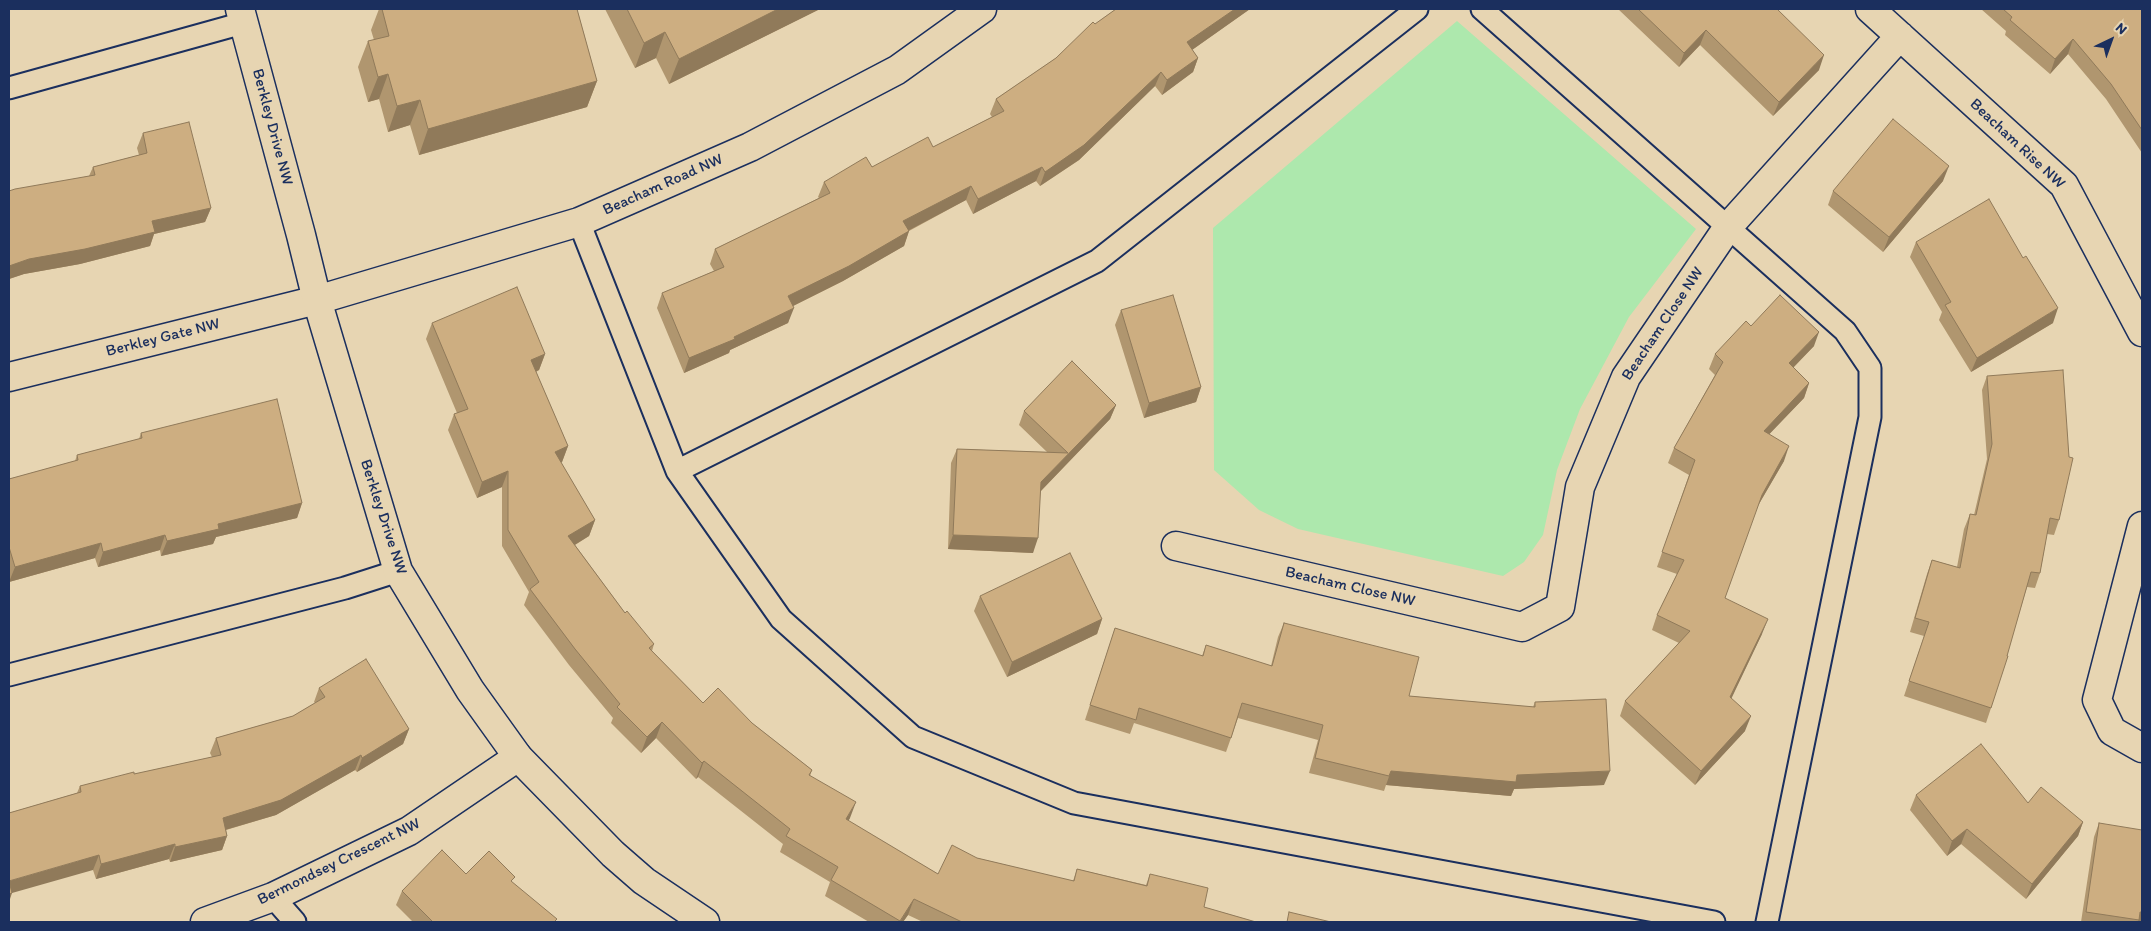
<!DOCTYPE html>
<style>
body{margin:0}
#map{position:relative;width:2151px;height:931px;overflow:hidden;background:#e7d5b2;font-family:Itim,sans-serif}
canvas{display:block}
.frame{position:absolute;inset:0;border:10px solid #1b2f5e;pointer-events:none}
.north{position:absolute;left:2086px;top:15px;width:50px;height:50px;-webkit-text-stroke:4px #e7d5b2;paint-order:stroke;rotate:42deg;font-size:14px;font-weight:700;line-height:20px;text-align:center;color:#1b2f5e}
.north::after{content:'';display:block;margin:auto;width:18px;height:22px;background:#1b2f5e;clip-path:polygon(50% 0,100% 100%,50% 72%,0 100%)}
</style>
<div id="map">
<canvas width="2151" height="931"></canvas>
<div class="frame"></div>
<div class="north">N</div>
</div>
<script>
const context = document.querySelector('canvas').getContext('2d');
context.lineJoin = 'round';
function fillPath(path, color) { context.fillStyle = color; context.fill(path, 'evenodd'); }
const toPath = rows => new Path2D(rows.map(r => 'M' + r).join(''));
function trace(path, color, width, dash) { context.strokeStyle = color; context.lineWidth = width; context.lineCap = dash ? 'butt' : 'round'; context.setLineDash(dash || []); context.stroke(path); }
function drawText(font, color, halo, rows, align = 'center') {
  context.font = font + ' Itim,sans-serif'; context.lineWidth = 4; context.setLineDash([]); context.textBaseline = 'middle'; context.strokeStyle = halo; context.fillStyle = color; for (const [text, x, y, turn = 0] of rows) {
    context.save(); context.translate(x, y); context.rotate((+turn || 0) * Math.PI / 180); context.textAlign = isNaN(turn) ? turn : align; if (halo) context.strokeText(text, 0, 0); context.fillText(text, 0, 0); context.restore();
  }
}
fillPath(toPath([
 [1457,21,1696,229,1629,317,1580,409,1557,470,1543,535,1524,562,1503,576,1298,529,1259,510,1214,470,1213,228]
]), '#ade8ad');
const lane = toPath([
 [1482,9,1845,331,1870,368,1870,417,1767,922],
 [9,88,243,23],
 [579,222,677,471,781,619,913,737,1074,803,1714,922],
 [677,471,1097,261,1417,9],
 [9,675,345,588,398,571],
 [273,897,295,922]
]);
const street = toPath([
 [1870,9,2064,185,2142,332],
 [9,377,317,300,579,222,750,147,897,70,982,9],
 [2142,526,2097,700,2112,731,2142,748],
 [1176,546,1522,627,1560,607,1580,487,1626,377,1728,227,1900,36],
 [205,922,273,897,409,831,518,757]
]);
const secondary = toPath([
 [240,9,301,235,317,300,398,571,470,690,518,757,613,854,644,881,705,922]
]);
trace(lane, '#1b2f5e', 25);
trace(street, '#1b2f5e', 31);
trace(secondary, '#1b2f5e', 31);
trace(lane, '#e7d5b2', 21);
trace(street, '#e7d5b2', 28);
trace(secondary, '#e7d5b2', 28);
fillPath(toPath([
 [379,9,577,9,597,81,587,107,419,155,410,125,388,132,379,99,368,102,358,67,368,41,374,40,371,30],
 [605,9,820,9,669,84,656,58,635,68],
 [1116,9,1250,9,1192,50,1198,58,1193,72,1162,95,1155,86,1079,160,1040,186,1036,181,973,214,966,200,909,231,904,246,843,281,793,306,788,323,730,350,729,353,684,373,657,308,662,293,714,271,710,264,715,249,819,198,818,197,824,182,933,147,992,117,990,114,996,99,1056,58,1095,24],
 [1618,9,1777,9,1819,70,1773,116,1700,45,1679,67],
 [1981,9,2142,9,2142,153,2106,99,2068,54,2050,74,2005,35,2006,31],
 [143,133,211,208,205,222,154,234,150,246,80,264,24,274,9,279,9,191,89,176,93,167,139,155,137,148],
 [1943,181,1883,252,1828,205,1833,191],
 [1916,242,2023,258,2053,323,1971,372,1939,320,1942,312,1910,257],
 [1121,310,1201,387,1196,402,1144,418,1115,325],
 [432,323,545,354,539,370,536,372,568,446,562,462,561,463,595,520,589,536,575,545,625,613,654,644,652,651,703,703,752,723,812,770,810,776,850,818,848,821,938,874,977,858,1073,881,1077,869,1146,885,1150,874,1204,907,1256,922,923,922,908,915,903,922,869,922,825,896,830,882,780,852,783,844,698,777,696,779,656,738,641,753,611,723,613,718,569,665,524,605,529,592,502,546,502,487,477,498,448,430,454,414,457,413,426,339],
 [1751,326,1814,346,1793,368,1809,383,1804,398,1769,434,1784,461,1756,509,1725,598,1762,634,1731,698,1745,731,1695,785,1620,716,1625,701,1679,643,1652,630,1657,615,1677,574,1657,567,1689,475,1668,463,1674,448,1715,375,1709,369,1715,354],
 [1987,376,2059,520,2054,535,2047,534,2040,573,2035,588,2027,587,1991,708,1986,723,1904,696,1924,636,1910,632,1927,574,1932,560,1957,567,1964,529,1970,514,1974,515,1987,459,1982,390],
 [1116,405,1110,419,1040,492,1033,553,948,549,951,463,957,449,1047,452,1019,425,1024,411],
 [141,433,302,503,297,518,216,537,213,544,161,556,160,550,98,567,95,558,9,582,9,479,75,461,77,455,139,439],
 [980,596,1102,619,1097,634,1007,677,974,611],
 [1284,623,1409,696,1533,707,1535,702,1604,785,1514,789,1511,796,1386,785,1384,791,1309,773,1318,740,1238,718,1226,752,1134,723,1130,734,1085,720,1115,628,1202,656,1206,645,1271,666,1278,637],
 [319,688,409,729,403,744,357,772,355,770,276,815,226,830,227,836,222,850,170,862,169,859,96,879,93,870,9,813,77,793,80,786,212,757,210,753,216,738,293,716,315,703,314,702],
 [1916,795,2028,803,2083,822,2078,836,2026,899,1961,844,1947,856,1910,810],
 [2099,823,2142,922,2081,922,2094,837],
 [466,874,513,883,556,922,413,922,396,905,402,891]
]), '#b0966f');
fillPath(toPath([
 [778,9,820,9,669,84,679,59],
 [1235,9,1250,9,1182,57,1187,42],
 [1706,30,1700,45,1679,67,1684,53],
 [665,32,656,58,635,68,644,43],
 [2073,39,2068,54,2050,74,2055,59],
 [1824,55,1819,70,1773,116,1779,102],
 [1198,58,1193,72,1162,95,1167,80],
 [1161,72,1155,86,1079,160,1040,186,1045,172],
 [388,74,379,99,368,102,378,77],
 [597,81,587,107,419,155,428,129],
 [420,100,410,125,388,132,397,106],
 [1949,166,1943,181,1883,252,1889,237],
 [1042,167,1036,181,973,214,978,199],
 [971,186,966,200,898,236,903,221],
 [211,208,205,222,154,234,150,246,80,264,24,274,9,279,9,266,29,259,152,221],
 [909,231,904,246,843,281,783,311,788,296],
 [794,308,788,323,730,350,729,353,684,373,689,358],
 [2058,308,2053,323,1971,372,1977,358],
 [1819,332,1814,346,1783,378,1789,363],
 [545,354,539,370,525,376,531,360],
 [1809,383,1804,398,1758,446,1764,431],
 [1201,387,1196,402,1144,418,1149,403],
 [1116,405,1110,419,1035,497,1041,482],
 [568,446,562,462,549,468,555,452],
 [1789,446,1784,461,1756,509,1762,495],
 [508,471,502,487,477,498,482,482],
 [302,503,297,518,216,537,213,544,161,556,167,541,218,524],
 [595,520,589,536,563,552,568,536],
 [165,535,160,550,98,567,103,552],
 [953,535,1038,538,1033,553,948,549],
 [101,543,95,558,9,582,15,567],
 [1102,619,1097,634,1007,677,1012,662],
 [1768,619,1762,634,1725,712,1730,697],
 [1751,716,1745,731,1695,785,1701,771],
 [662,722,656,738,641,753,647,737],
 [409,729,403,744,357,772,362,758],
 [361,755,355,770,276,815,218,832,223,818],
 [704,761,698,777,696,779,702,763],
 [1391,771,1517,775,1610,771,1604,785,1514,789,1511,796,1386,785],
 [856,802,850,818,840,835,846,819],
 [2083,822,2078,836,2026,899,2032,884],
 [1967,829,1961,844,1947,856,1952,841],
 [227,836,222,850,170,862,175,847],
 [175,844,169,859,96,879,101,864],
 [99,855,93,870,12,893,9,902,9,881],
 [914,899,908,915,903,922,900,922],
 [2140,912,2142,912,2142,922,2138,922]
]), '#907a5a');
const building = toPath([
 [382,9,577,9,597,81,428,129,420,100,397,106,388,74,378,77,368,41,389,36,382,9],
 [627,9,778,9,679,59,665,32,644,43,627,9],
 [1116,9,1235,9,1187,42,1198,58,1167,80,1161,72,1084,145,1045,172,1042,167,978,199,971,186,903,221,909,231,849,266,788,296,794,308,734,337,735,339,689,358,662,293,724,267,715,249,830,193,824,182,866,157,872,167,928,137,933,147,1004,111,996,99,1056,58,1093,22,1095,24,1116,9],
 [1638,9,1777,9,1824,55,1779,102,1706,30,1684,53,1638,9],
 [2003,9,2142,9,2142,130,2111,84,2073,39,2055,59,2010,20,2012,17,2003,9],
 [1893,119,1949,166,1889,237,1833,191,1893,119],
 [189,122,211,208,152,221,155,232,85,249,29,259,9,266,9,191,15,189,95,175,93,167,147,153,143,133,189,122],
 [1989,199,2023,258,2026,256,2058,308,1977,358,1945,305,1951,302,1916,242,1989,199],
 [517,287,545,354,531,360,568,446,555,452,595,520,568,536,625,613,627,611,654,644,649,648,703,703,718,688,752,723,812,770,809,775,856,802,846,819,938,874,952,845,977,858,1074,881,1077,869,1147,886,1150,874,1208,888,1204,907,1256,922,962,922,914,899,900,921,831,880,838,867,786,836,790,829,704,761,702,763,662,722,647,737,617,707,620,704,575,649,530,589,539,582,508,530,508,471,482,482,454,414,468,409,432,323,517,287],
 [1173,295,1201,387,1149,403,1121,310,1173,295],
 [1780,295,1819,332,1789,363,1809,383,1764,431,1789,446,1762,495,1725,598,1768,619,1730,697,1751,716,1701,771,1625,701,1690,631,1657,615,1684,560,1662,552,1695,460,1674,448,1723,362,1715,354,1746,321,1751,326,1780,295],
 [1072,361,1116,405,1041,482,1038,538,953,535,957,449,1068,453,1024,411,1072,361],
 [2063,370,2069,457,2073,458,2059,520,2050,518,2040,573,2031,572,2007,656,2008,656,1991,708,1909,681,1929,622,1915,618,1932,560,1960,568,1970,514,1976,515,1992,444,1987,376,2063,370],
 [277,399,302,503,218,524,219,529,167,541,165,535,103,552,101,543,15,567,9,547,9,479,78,460,77,455,142,438,141,433,277,399],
 [1070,553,1102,619,1012,662,980,596,1070,553],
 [1284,623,1419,657,1409,696,1535,707,1535,702,1606,699,1610,771,1517,775,1516,782,1391,771,1389,776,1315,758,1323,725,1242,703,1231,738,1139,708,1136,720,1090,705,1115,628,1203,656,1206,645,1272,666,1284,623],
 [366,659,409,729,362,758,361,755,281,800,223,818,227,836,175,847,175,844,101,864,99,855,9,881,12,893,9,894,9,813,81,792,80,786,134,772,134,774,221,755,216,738,293,716,325,697,319,688,366,659],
 [1981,744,2028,803,2041,787,2083,822,2032,884,1967,829,1952,841,1916,795,1981,744],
 [2099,823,2142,830,2142,912,2140,912,2139,920,2086,912,2099,823],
 [442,850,466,874,489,851,515,877,511,881,557,919,554,922,433,922,402,891,442,850],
 [1289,912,1331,922,1287,922,1289,912]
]);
fillPath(building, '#cdae81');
trace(building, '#907a5a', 1);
drawText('16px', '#1b2f5e', '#e7d5b2', [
 ["Berkley Drive NW",272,127,75],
 ["Beacham Rise NW",2017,144,43],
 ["Beacham Road NW",663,185,-24],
 ["Beacham Close NW",1663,324,-56],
 ["Berkley Gate NW",163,338,-14],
 ["Berkley Drive NW",383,517,72],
 ["Beacham Close NW",1350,587,13],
 ["Bermondsey Crescent NW",339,862,-26]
]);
</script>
